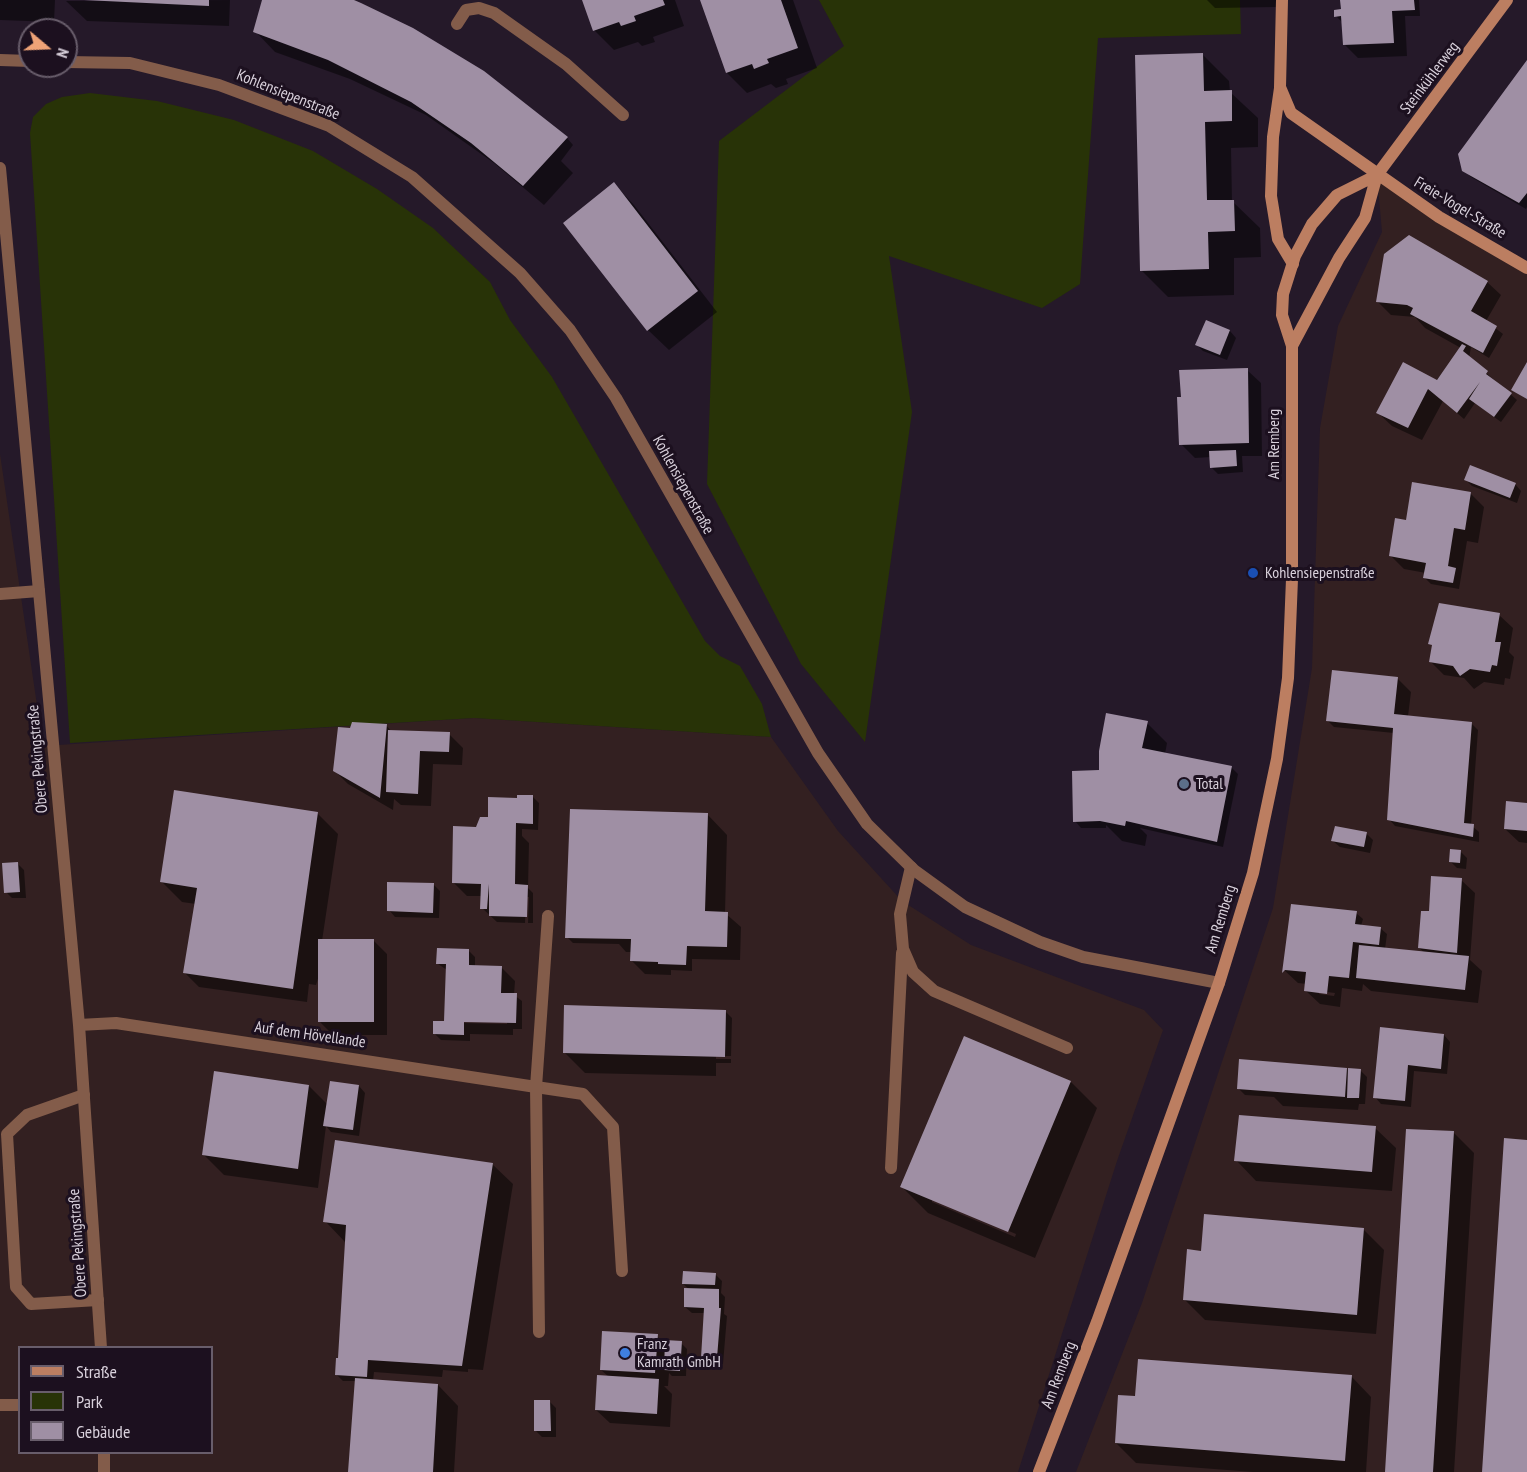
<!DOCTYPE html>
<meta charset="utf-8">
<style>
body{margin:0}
#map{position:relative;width:1527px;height:1472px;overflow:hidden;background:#251929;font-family:"PT Sans Narrow",sans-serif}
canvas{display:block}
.legend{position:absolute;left:18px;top:1346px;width:195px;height:108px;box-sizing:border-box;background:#1c101f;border:2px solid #685d6b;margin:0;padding:8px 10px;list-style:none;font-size:18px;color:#d9d1dc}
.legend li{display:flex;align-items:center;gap:12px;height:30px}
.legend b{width:30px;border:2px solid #685d6b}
.north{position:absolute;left:18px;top:18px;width:60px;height:60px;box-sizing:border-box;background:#1c101f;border:2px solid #685d6b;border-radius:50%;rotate:109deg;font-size:16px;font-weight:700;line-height:24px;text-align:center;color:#d9d1dc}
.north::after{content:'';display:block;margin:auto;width:21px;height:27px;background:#efa377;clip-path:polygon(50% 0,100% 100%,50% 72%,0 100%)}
</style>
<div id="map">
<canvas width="1527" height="1472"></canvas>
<ul class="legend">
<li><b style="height:8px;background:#bc7e61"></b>Straße</li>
<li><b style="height:16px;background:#283307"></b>Park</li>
<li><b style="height:16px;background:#9f8fa4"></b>Gebäude</li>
</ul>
<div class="north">N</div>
</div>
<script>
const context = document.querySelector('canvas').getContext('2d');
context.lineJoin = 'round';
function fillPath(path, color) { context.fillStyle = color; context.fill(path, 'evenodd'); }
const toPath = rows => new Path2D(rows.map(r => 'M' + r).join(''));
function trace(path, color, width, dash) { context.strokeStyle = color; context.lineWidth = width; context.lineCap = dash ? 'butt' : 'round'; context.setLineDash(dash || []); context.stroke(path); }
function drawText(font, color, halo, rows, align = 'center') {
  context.font = font + ' "PT Sans Narrow",sans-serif'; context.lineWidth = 6; context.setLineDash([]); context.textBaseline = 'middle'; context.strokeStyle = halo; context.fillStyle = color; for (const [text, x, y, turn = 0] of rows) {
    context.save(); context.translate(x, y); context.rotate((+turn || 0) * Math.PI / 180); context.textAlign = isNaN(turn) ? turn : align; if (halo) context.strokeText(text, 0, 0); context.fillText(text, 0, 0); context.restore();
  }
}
fillPath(toPath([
 [1377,175,1527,268,1527,1472,1076,1472,1142,1303,1273,908,1312,668,1320,428,1338,326,1382,232],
 [0,454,43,746,474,718,771,737,838,831,902,901,971,945,1144,1010,1163,1030,1117,1161,1018,1472,0,1472],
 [20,1348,212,1348,212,1452,20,1452]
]), '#332021');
fillPath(toPath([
 [819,0,1240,0,1241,34,1098,38,1080,284,1042,308,889,256,912,412,865,742,801,664,707,484,719,141,844,46],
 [90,93,157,101,234,120,313,151,377,189,433,228,490,282,510,320,552,377,705,641,720,656,740,666,762,704,771,737,474,718,70,743,30,133,33,117,46,104,62,97]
]), '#283307');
fillPath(toPath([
 [0,0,55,0,54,22,0,20],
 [230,0,229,26,87,21,66,1],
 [263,0,346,0,567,138,573,145,561,161,573,173,544,205,494,163,426,115,350,79,275,52,255,31],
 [583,0,675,0,684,26,653,37,655,42,642,46,638,42,614,50,594,30],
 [701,0,793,0,817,68,786,79,788,84,776,88,771,84,747,93,727,73],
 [1207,0,1276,0,1276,7,1215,8],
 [1342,0,1419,0,1420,16,1405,16,1407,56,1358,58,1345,45,1343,23,1336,16,1343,10],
 [1203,55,1229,81,1230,92,1258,118,1258,147,1231,148,1232,201,1260,228,1261,257,1234,258,1234,295,1168,297,1141,270],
 [1527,63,1527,207,1526,209,1471,177,1464,170],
 [614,184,634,205,717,312,669,350,648,330],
 [1487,282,1501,295,1486,321,1503,334,1489,358,1471,347,1469,358,1517,400,1501,422,1475,403,1464,419,1443,401,1422,440,1392,426,1378,413,1436,381,1461,348,1425,328,1415,317,1391,315,1377,301],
 [1206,322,1230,331,1236,338,1227,360,1203,351,1197,345],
 [1247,370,1261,383,1262,456,1242,456,1243,472,1218,474,1211,467,1211,457,1195,458,1181,444],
 [1466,480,1515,484,1521,491,1517,503,1472,486],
 [1470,493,1484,507,1478,543,1467,541,1459,589,1431,584,1425,578,1426,573,1404,569,1391,556,1408,521],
 [1499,615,1513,628,1509,652,1514,657,1510,679,1505,678,1504,685,1484,682,1474,689,1464,678,1444,675,1430,661,1434,647,1430,643],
 [1398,679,1411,692,1408,716,1471,723,1478,730,1471,825,1479,832,1479,842,1395,826,1389,819,1394,733,1334,727,1328,721],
 [1147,723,1167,743,1165,754,1232,768,1238,774,1223,847,1140,828,1147,835,1145,846,1122,841,1106,825,1106,828,1081,828,1075,821,1101,774],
 [386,725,392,732,449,734,463,748,462,765,433,764,431,806,401,805,394,799,393,810,348,784,334,770],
 [533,797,539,803,538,830,522,829,522,836,529,843,528,888,533,893,533,923,528,923,529,897,526,897,525,923,497,922,482,908,482,896,467,896,453,882,477,828,519,800],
 [1527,805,1527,843,1519,842,1505,829],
 [317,813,338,834,322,941,374,941,387,954,387,1035,333,1035,320,1022,320,972,316,985,309,984,307,1002,199,987,185,973,196,904,182,902,162,882],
 [707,814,727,835,725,913,741,927,740,960,692,959,692,971,671,970,671,975,645,974,632,961,632,952,626,952,619,944,573,943,567,937],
 [1366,833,1373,840,1370,853,1340,847,1333,841],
 [1460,851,1467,858,1466,869,1457,868,1451,862],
 [17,863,24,870,26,898,12,898,6,892],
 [1461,880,1475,893,1470,960,1482,971,1478,1003,1371,991,1363,984,1362,991,1342,988,1340,1007,1320,1004,1306,991,1307,984,1298,983,1284,970,1356,913,1363,919,1361,926,1380,928,1387,934,1385,949,1425,953,1419,948,1430,913],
 [1319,991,1335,993,1334,996,1319,994],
 [433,884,440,891,439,918,395,917,389,910],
 [468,950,475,957,475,967,501,967,515,981,514,995,522,1001,522,1029,513,1029,513,1035,470,1034,470,1041,441,1040,435,1034,448,1023,447,970,438,964],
 [460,1020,507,1021,507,1024,463,1023],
 [726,1012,732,1018,731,1056,716,1056,716,1059,731,1059,731,1063,716,1063,716,1076,585,1073,564,1052],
 [1381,1029,1444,1035,1450,1042,1447,1074,1414,1071,1411,1107,1381,1104,1375,1097],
 [1347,1069,1350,1072,1360,1070,1367,1077,1365,1104,1359,1104,1358,1110,1283,1106,1274,1097,1245,1095,1238,1088],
 [1071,1082,1097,1108,1035,1258,928,1213,902,1187],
 [932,1199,1016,1234,1015,1237,932,1202],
 [309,1086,328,1105,359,1086,365,1093,359,1136,331,1132,326,1126,318,1188,224,1175,203,1154],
 [1375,1128,1396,1148,1392,1191,1256,1181,1236,1160],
 [1454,1133,1474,1153,1454,1472,1386,1472],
 [492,1164,513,1184,483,1370,468,1369,468,1372,443,1370,442,1377,374,1372,373,1381,438,1385,458,1406,454,1472,350,1472,356,1381,343,1381,336,1374,343,1360,345,1242,325,1221],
 [1363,1229,1384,1250,1376,1334,1205,1320,1184,1299,1203,1252],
 [715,1274,722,1281,721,1293,725,1297,724,1314,727,1316,723,1364,709,1364,703,1357,705,1313,692,1313,685,1307,690,1290,683,1284],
 [657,1336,666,1345,681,1343,687,1349,686,1376,672,1376,669,1373,668,1386,664,1386,672,1394,670,1427,610,1423,596,1410,609,1377,601,1370],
 [1351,1376,1371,1397,1366,1472,1253,1472,1136,1463,1116,1443,1136,1398],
 [549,1401,556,1408,556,1437,542,1437,536,1431]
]), '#0007');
fillPath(toPath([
 [84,0,209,0,209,6],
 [262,0,354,0,361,3,413,28,484,71,568,137,523,186,471,143,411,102,328,60,253,32],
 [582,0,663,0,665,5,634,16,636,21,621,26,619,22,593,31],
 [700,0,781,0,798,48,767,59,769,63,754,69,752,64,726,73],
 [1340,0,1414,0,1415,10,1392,11,1394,43,1343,45,1341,16,1334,17,1334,10,1341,9],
 [1203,53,1204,91,1232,90,1232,121,1205,122,1207,200,1234,200,1235,231,1208,232,1209,269,1140,271,1135,55],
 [1527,60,1527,193,1519,203,1462,171,1458,154],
 [614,182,698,291,647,331,563,223],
 [1409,235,1488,281,1471,311,1497,326,1483,353,1410,314,1413,308,1407,305,1376,302,1384,254],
 [1206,320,1230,330,1220,355,1195,345],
 [1462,344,1466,346,1463,351,1488,371,1486,374,1512,393,1494,417,1469,399,1480,382,1457,413,1428,389,1408,428,1376,413,1403,362,1437,380],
 [1527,362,1527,399,1511,390],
 [1248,368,1249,443,1179,445,1177,397,1181,397,1179,370],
 [1236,450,1237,466,1210,468,1209,451],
 [1470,465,1516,483,1510,498,1464,480],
 [1412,482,1471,492,1465,530,1454,528,1448,566,1456,568,1453,583,1423,578,1426,563,1389,556,1395,518,1406,520],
 [1439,603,1500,613,1495,642,1501,642,1497,666,1492,665,1490,672,1470,669,1460,676,1453,666,1429,662,1432,645,1428,644],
 [1332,670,1398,677,1394,714,1472,722,1464,823,1474,824,1473,837,1387,820,1393,728,1326,721],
 [1106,713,1148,721,1142,748,1232,766,1217,842,1126,821,1125,826,1100,821,1073,822,1072,771,1099,770,1099,751],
 [352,722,387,724,380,798,333,771,338,727,350,728],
 [388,730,450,732,449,752,420,751,418,794,386,792],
 [174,790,318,812,293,989,183,973,197,888,160,882],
 [517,795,533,795,533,824,516,823,515,884,528,885,527,917,489,916,489,884,487,909,480,909,481,884,452,883,453,826,476,827,480,817,488,817,488,797,517,798],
 [1506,801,1527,803,1527,831,1504,829],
 [570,809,708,813,705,911,728,912,727,947,687,946,686,965,658,964,658,962,630,961,631,939,565,938],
 [1335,826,1367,832,1364,847,1331,841],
 [1450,849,1461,850,1460,863,1449,862],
 [18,862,20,892,4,893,2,863],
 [1431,876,1462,878,1457,953,1418,948,1421,911,1429,911],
 [387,882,434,883,433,913,387,911],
 [1291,904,1357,911,1355,924,1381,927,1379,945,1353,942,1349,978,1329,976,1327,994,1304,991,1306,972,1285,970,1282,973],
 [318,939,374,939,374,1022,318,1022],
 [1359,945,1469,956,1465,990,1356,978],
 [437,948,469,949,469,965,502,966,501,993,517,993,516,1023,464,1022,464,1035,433,1034,433,1021,444,1021,446,964,436,964],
 [564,1005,726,1010,725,1057,563,1053],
 [1380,1027,1444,1034,1441,1069,1408,1065,1405,1101,1373,1098],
 [964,1036,1071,1081,1008,1232,900,1187],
 [1239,1059,1347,1068,1345,1097,1237,1089],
 [1348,1068,1361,1069,1359,1098,1347,1098],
 [214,1071,309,1085,298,1169,202,1155],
 [330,1081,359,1085,353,1130,323,1126],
 [1239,1115,1376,1126,1372,1172,1234,1161],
 [1406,1129,1454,1131,1433,1472,1385,1472],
 [1504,1138,1527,1140,1527,1472,1482,1472],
 [335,1140,493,1163,462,1366,368,1360,367,1377,335,1375,336,1358,338,1358,346,1225,323,1222],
 [1204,1214,1364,1228,1357,1315,1183,1300,1187,1249,1201,1251],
 [683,1271,716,1273,715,1285,682,1284],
 [684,1288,719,1289,719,1308,721,1308,717,1358,701,1358,704,1308,684,1307],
 [602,1331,658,1334,655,1373,600,1370],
 [665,1340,682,1341,680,1371,664,1370],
 [1138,1359,1352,1375,1345,1461,1115,1443,1118,1395,1135,1396],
 [597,1375,659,1379,657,1414,595,1410],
 [355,1378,438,1384,433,1472,348,1472],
 [534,1400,550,1400,551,1431,534,1431]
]), '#9f8fa4');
trace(toPath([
 [457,24,466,10,479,8,494,13,566,64,623,115],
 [0,594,39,591],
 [911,867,900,914,903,949,913,972,934,991,1067,1048],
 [536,1087,583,1094,613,1127,622,1271],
 [84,1095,27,1115,7,1134,16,1287,31,1304,98,1300],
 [891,1168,902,953]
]), '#835c4a', 12);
trace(toPath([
 [0,60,30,61],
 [66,62,130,63,219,85,329,126,412,177,520,273,570,330,616,398,818,753,867,824,914,870,965,907,1040,942,1083,957,1219,983],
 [0,168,79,1025,101,1348],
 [79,1025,116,1023,536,1087],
 [539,1332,536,1087,548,916],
 [0,1405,20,1405],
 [104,1472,104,1452]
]), '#835c4a', 12);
trace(toPath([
 [1282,0,1280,87,1291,113,1439,217,1527,268],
 [1280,88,1273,137,1271,196,1278,239,1293,264],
 [1292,346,1339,258,1365,218,1377,175,1507,0],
 [1039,1472,1097,1322,1219,983,1253,873,1277,759,1288,678,1292,579,1292,346,1282,315,1283,294,1295,256,1312,224,1337,195,1377,175]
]), '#bc7e61', 12);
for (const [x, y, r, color] of [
 [1253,573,6,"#1a4fb4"],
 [1184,784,6,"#5c6f8a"],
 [625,1353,6,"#3f7fe0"]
]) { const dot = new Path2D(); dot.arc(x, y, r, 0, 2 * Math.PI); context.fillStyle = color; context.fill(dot); trace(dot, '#1c101f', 2); }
drawText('16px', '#d9d1dc', '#1c101f', [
 ["Steinkühlerweg",1430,78,-53],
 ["Kohlensiepenstraße",288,95,22],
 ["Freie-Vogel-Straße",1460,208,31],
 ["Am Remberg",1274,444,-90],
 ["Kohlensiepenstraße",683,485,61],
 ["Obere Pekingstraße",38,759,-95],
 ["Am Remberg",1221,919,-73],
 ["Auf dem Hövellande",310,1035,8],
 ["Obere Pekingstraße",78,1243,-94],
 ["Am Remberg",1059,1375,-69]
]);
drawText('16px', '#d9d1dc', '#1c101f', [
 ["Kohlensiepenstraße",1265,573],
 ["Total",1196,784],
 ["Franz",637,1344],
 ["Kamrath GmbH",637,1362]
], 'left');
</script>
